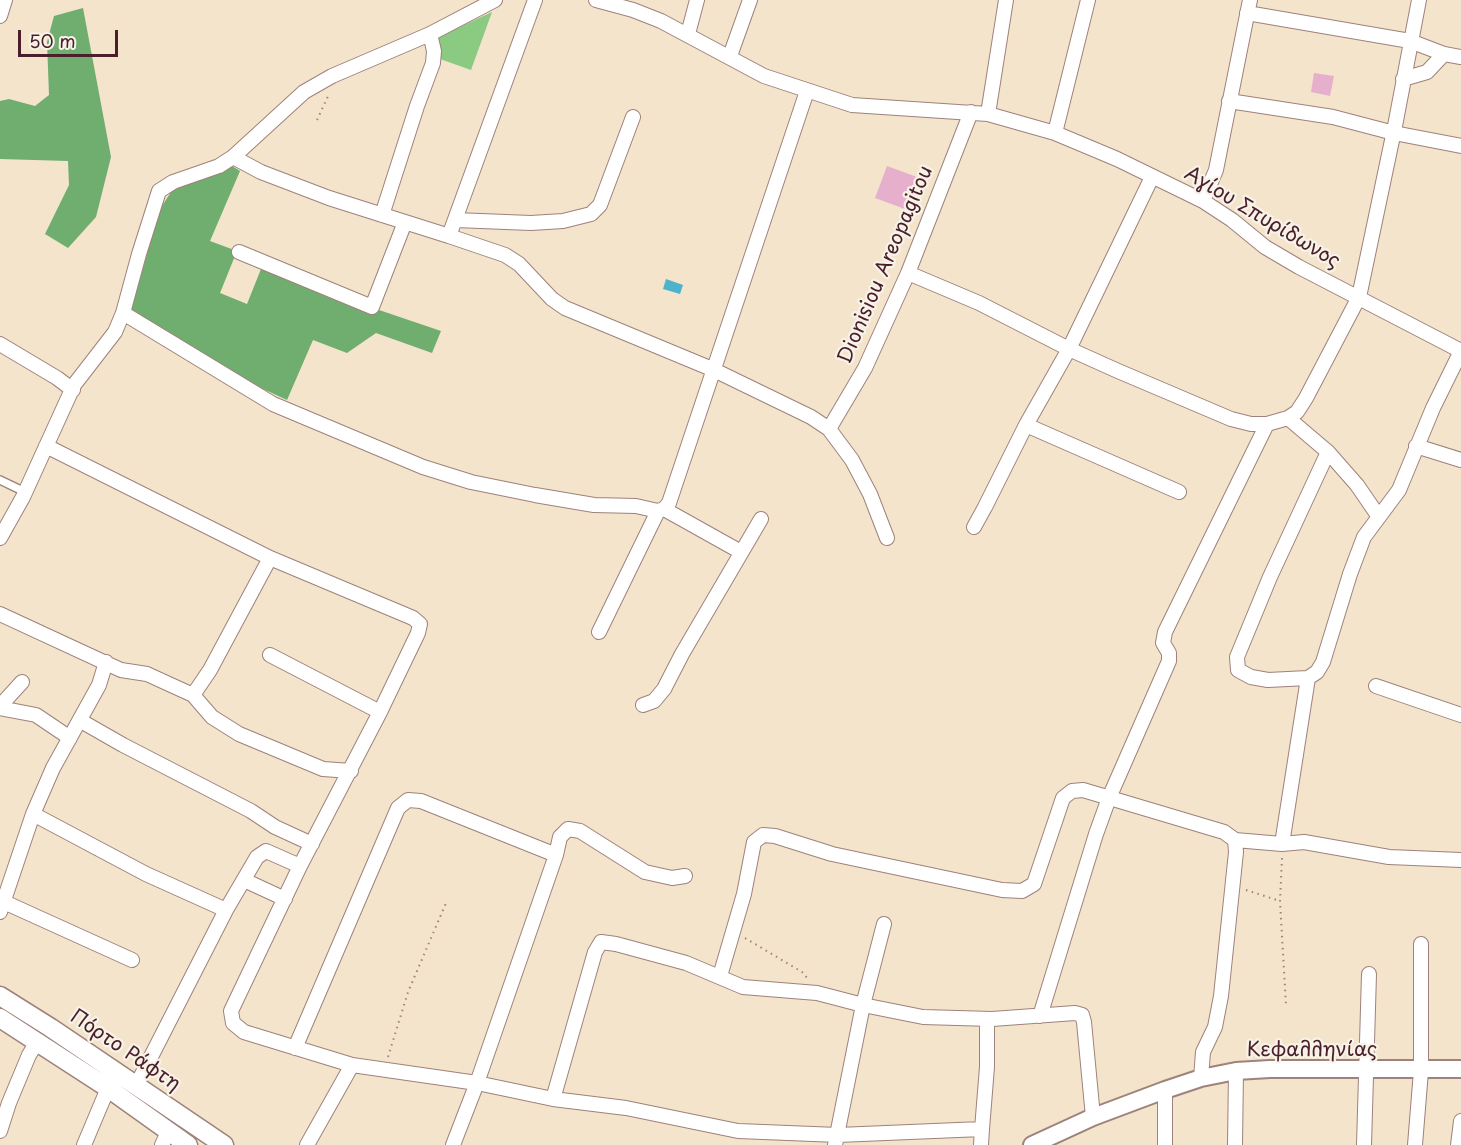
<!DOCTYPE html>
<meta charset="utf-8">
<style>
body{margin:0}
#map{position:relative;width:1461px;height:1145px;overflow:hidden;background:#f3e4cb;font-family:"Playpen Sans",sans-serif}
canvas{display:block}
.scale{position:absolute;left:18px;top:30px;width:100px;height:27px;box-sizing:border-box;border:3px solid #4a1f2b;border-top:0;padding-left:8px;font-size:18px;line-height:21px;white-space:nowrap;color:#4a1f2b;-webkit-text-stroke:4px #f7f3e8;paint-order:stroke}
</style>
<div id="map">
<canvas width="1461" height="1145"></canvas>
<div class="scale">50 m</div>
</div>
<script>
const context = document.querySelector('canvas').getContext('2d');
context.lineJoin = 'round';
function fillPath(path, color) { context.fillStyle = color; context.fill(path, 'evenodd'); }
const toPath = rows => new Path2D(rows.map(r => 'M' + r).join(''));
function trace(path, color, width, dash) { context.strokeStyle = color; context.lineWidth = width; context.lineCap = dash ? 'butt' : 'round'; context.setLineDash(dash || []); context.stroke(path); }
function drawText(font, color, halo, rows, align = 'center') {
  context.font = font + ' "Playpen Sans",sans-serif'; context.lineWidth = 4.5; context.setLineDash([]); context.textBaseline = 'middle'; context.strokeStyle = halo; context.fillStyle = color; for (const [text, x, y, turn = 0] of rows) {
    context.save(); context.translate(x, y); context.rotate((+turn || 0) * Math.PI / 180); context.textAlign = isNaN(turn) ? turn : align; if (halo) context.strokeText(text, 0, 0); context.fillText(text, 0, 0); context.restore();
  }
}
fillPath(toPath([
 [492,12,471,70,440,59,438,37]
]), '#8aca81');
fillPath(toPath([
 [83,8,111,157,96,217,68,248,45,234,69,185,68,161,0,159,0,101,9,99,35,106,49,95,47,42,54,16],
 [232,166,240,171,210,241,237,251,220,293,247,304,263,264,326,292,441,331,432,353,376,333,347,353,313,340,287,400,248,382,131,310,160,209,171,192,194,180,213,176]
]), '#6fae6f');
fillPath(toPath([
 [666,279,683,285,680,294,663,289]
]), '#4eb2cd');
fillPath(toPath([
 [1314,73,1334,76,1330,96,1311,92],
 [887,166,917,177,905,209,875,198]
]), '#e6afcb');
const service = toPath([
 [0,480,25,492]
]);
const minor = toPath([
 [596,0,633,10,661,21,764,76,852,105,988,114,1055,133,1117,159,1203,201,1232,220,1265,247,1299,267,1461,351],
 [1247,13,1410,41,1444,54,1461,57],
 [0,16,5,0],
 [688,34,697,0],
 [730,56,750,0],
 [1403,79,1427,72,1444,54],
 [1229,101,1333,117,1394,133,1461,146],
 [988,114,1006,0],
 [1055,133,1088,0],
 [233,157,261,172,329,198,449,236,535,0],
 [1203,201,1216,170,1250,0],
 [382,215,417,106,433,63,434,51,430,34],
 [455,220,531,223,563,221,591,214,600,205,633,117],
 [449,236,505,255,519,264,552,299,565,308,712,369,811,417,829,429,852,460,870,494,887,538],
 [239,252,372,307,405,222],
 [908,273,979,303,1069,349,1118,371,1231,419,1251,424,1267,424,1288,418,1297,412,1306,398,1359,297,1395,126,1419,0],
 [123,313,273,404,423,467,471,482,535,495,594,505,636,506,658,511,664,509,669,503,807,91],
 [0,344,57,378,73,390],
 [1288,418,1328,452,1357,485,1379,517],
 [1026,425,1179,492],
 [829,429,865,368,908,273,971,112],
 [46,446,270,558,413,618,420,624,418,633,380,712,300,866,231,1011,233,1023,244,1032,352,1065],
 [1416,446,1461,460],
 [664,509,741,552],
 [974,527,985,507,1026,425,1069,349,1152,177],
 [0,538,23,497,74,385,115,332,123,313,139,254,159,191,173,182,219,166,233,157,304,92,332,76,430,34,495,0],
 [0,614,121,670,147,674,182,690,193,695,212,717,239,734,323,769,351,771],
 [599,632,658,511],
 [270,655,380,712],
 [1308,678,1268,680,1251,677,1238,670,1237,657,1270,577,1328,452],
 [1376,686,1461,715],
 [193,695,210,670,270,558],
 [643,705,654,701,664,689,682,654,761,519],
 [0,706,22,682],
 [0,708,36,715,70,738],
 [81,721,123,745,251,811,275,827,312,844],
 [33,814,146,874,226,910],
 [1235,840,1282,844,1304,842,1389,857,1461,860],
 [1282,844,1308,678,1317,672,1323,662,1350,574,1364,537,1399,490,1433,408,1461,351],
 [244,880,285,899],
 [4,902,132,960],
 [0,912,33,814,53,768,99,685,106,662],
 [720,976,744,894,754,842,763,835,775,836,832,854,1002,890,1022,891,1034,884,1063,798,1072,791,1083,790,1224,832,1235,840,1236,852,1221,996,1215,1027,1203,1052,1201,1078],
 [1040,1016,1096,834,1109,798,1169,661,1169,653,1163,643,1165,632,1267,424],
 [295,1048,398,808,408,800,421,801,556,855],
 [136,1086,226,910,257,857,266,851,300,866],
 [553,1099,595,952,601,942,616,944,686,963,743,987,817,993,863,1005,923,1017,992,1019,1075,1013,1082,1015,1084,1022,1093,1117],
 [982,1129,987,1067,987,1019],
 [0,1131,9,1103,29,1055,37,1042],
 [84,1145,108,1088],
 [162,1145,168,1132],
 [307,1145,352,1065,477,1083,553,1099,626,1108,738,1131,838,1135,982,1129,981,1145],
 [453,1145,477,1083,556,855,560,837,568,829,580,831,645,872,672,878,685,876],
 [835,1145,863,1005,884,924],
 [1165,1145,1165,1090],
 [1235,1145,1236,1071],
 [1364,1145,1369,974],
 [1415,1145,1421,1071,1421,944],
 [1458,1145,1461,1121]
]);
const tertiary = toPath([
 [1032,1145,1093,1117,1165,1090,1201,1078,1236,1071,1270,1069,1461,1069]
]);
const secondary = toPath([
 [0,996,51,1028,224,1145],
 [0,1018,108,1088,188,1145]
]);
trace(service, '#9e827b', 10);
trace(minor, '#9e827b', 16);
trace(tertiary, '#9e827b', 20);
trace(secondary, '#9e827b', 21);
trace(toPath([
 [317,120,329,94],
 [1282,858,1280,901,1286,1005],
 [1246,890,1280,901],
 [745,938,802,972,808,979],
 [388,1057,408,992,446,903]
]), '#9e827b', 2, [1.5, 4.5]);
trace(service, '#fff', 7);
trace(minor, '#fff', 14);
trace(tertiary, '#fff', 16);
trace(secondary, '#fff', 18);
drawText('20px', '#4a1f2b', '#f7f3e8', [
 ["Αγίου Σπυρίδωνος",1262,218,31],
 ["Dionisiou Areopagitou",886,265,-67],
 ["Κεφαλληνίας",1312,1050],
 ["Πόρτο Ράφτη",125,1051,34]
]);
</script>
